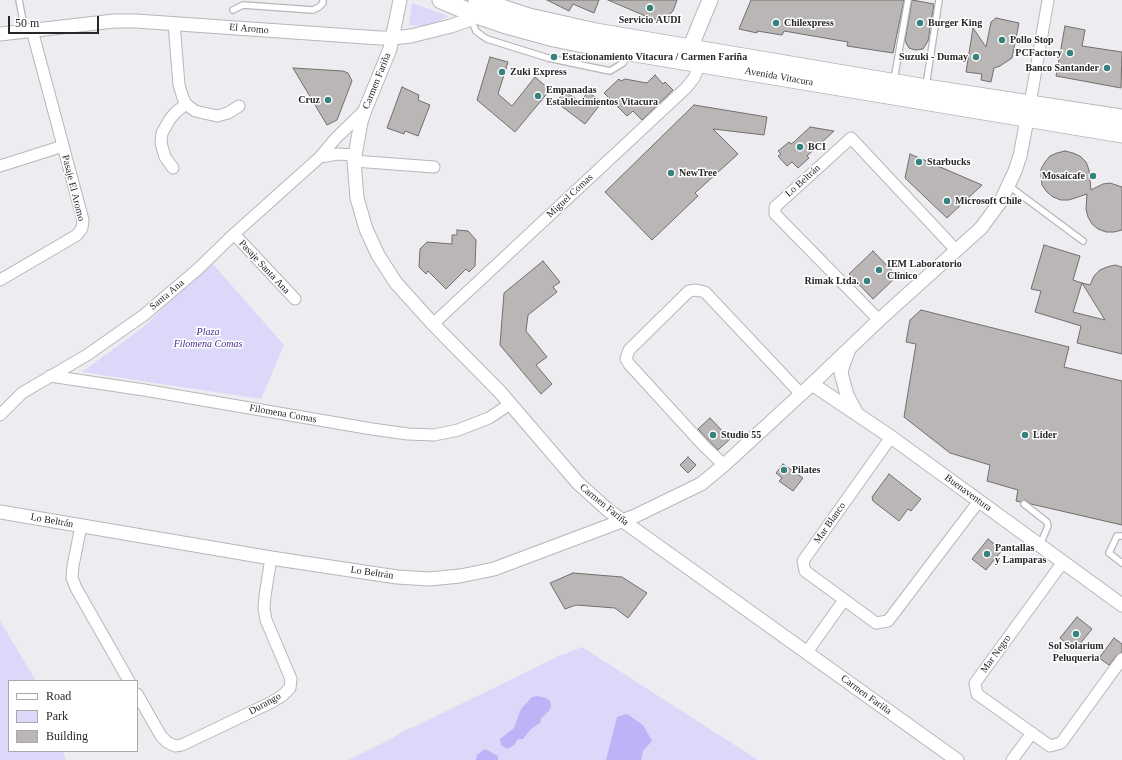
<!DOCTYPE html>
<meta charset="utf-8">
<style>
body{margin:0}
#map{position:relative;width:1122px;height:760px;overflow:hidden;background:#edecf0;font-family:"Times New Roman",serif}
canvas{display:block}
.legend{position:absolute;left:8px;top:680px;width:130px;height:72px;box-sizing:border-box;background:#fff;border:1px solid #a9a9a9;margin:0;padding:5px 7px;list-style:none;font-size:12px;color:#272729}
.legend li{display:flex;align-items:center;gap:8px;height:20px}
.legend b{width:20px;border:1px solid #a9a9a9}
.scale{position:absolute;left:8px;top:16px;width:91px;height:18px;box-sizing:border-box;border:2px solid #272729;border-top:0;padding-left:5px;font-size:12px;line-height:14px;white-space:nowrap;color:#272729;-webkit-text-stroke:3px #fff;paint-order:stroke}
</style>
<div id="map">
<canvas width="1122" height="760"></canvas>
<ul class="legend">
<li><b style="height:5px;background:#fff"></b>Road</li>
<li><b style="height:11px;background:#dbd8f9"></b>Park</li>
<li><b style="height:11px;background:#bab6b5"></b>Building</li>
</ul>
<div class="scale">50 m</div>
</div>
<script>
const context = document.querySelector('canvas').getContext('2d');
context.lineJoin = 'round';
function fillPath(path, color) { context.fillStyle = color; context.fill(path, 'evenodd'); }
const toPath = rows => new Path2D(rows.map(r => 'M' + r).join(''));
function trace(path, color, width, dash) { context.strokeStyle = color; context.lineWidth = width; context.lineCap = dash ? 'butt' : 'round'; context.setLineDash(dash || []); context.stroke(path); }
function drawText(font, color, halo, rows, align = 'center') {
  context.font = font + ' "Times New Roman",serif'; context.lineWidth = 3; context.setLineDash([]); context.textBaseline = 'middle'; context.strokeStyle = halo; context.fillStyle = color; for (const [text, x, y, turn = 0] of rows) {
    context.save(); context.translate(x, y); context.rotate((+turn || 0) * Math.PI / 180); context.textAlign = isNaN(turn) ? turn : align; if (halo) context.strokeText(text, 0, 0); context.fillText(text, 0, 0); context.restore();
  }
}
fillPath(toPath([
 [412,3,448,16,436,23,423,26,409,25],
 [211,262,284,345,261,399,82,372,141,329],
 [0,621,36,681,9,681,9,751,63,751,66,760,0,760],
 [582,647,758,760,348,760,391,739,403,731,418,725,557,657]
]), '#dbd8f9');
fillPath(toPath([
 [537,696,546,698,550,701,551,705,550,710,541,718,541,722,530,730,523,739,518,739,514,745,507,749,501,745,500,739,514,728,521,709,532,697],
 [627,714,643,725,652,741,643,751,641,760,606,760,617,717],
 [485,749,498,756,498,760,476,760,477,755]
]), '#bdb4f7');
const building = toPath([
 [547,0,599,0,594,13,573,4,569,11,547,0],
 [608,0,677,0,673,11,667,17,660,20,650,18,608,0],
 [751,0,904,0,893,53,847,46,848,42,784,31,782,35,757,31,757,33,739,29,751,0],
 [912,0,934,4,928,41,923,49,915,50,909,48,905,41,912,0],
 [996,18,1019,23,1012,58,1000,66,994,68,991,82,981,80,982,74,966,72,973,28,986,47,991,22,996,18],
 [1065,26,1085,30,1082,46,1122,52,1121,88,1056,76,1065,26],
 [490,57,508,62,498,94,512,106,535,77,550,90,515,132,477,100,490,57],
 [293,68,343,71,348,73,352,81,337,120,327,125,293,68],
 [655,75,663,84,665,82,673,90,642,120,633,111,627,116,604,93,619,79,621,81,625,79,647,83,655,75],
 [402,87,419,95,418,100,430,105,418,136,405,131,404,134,387,128,402,87],
 [565,91,580,102,588,92,602,102,585,124,556,102,565,91],
 [694,105,767,117,764,135,713,129,738,154,695,193,698,196,652,240,605,192,694,105],
 [810,127,834,131,807,156,809,158,798,168,792,162,787,166,778,156,781,154,778,151,789,142,791,144,794,142,810,127],
 [1065,151,1073,153,1080,156,1086,162,1089,170,1091,190,1103,184,1110,183,1122,187,1122,230,1114,232,1106,232,1098,229,1092,224,1088,217,1086,209,1087,194,1069,200,1061,200,1053,197,1047,192,1042,185,1041,177,1041,169,1045,162,1050,156,1057,153,1065,151],
 [910,154,982,185,947,218,905,178,910,154],
 [457,230,468,231,476,240,475,266,469,272,466,269,446,289,428,271,426,274,419,267,420,249,427,242,452,244,452,235,457,235,457,230],
 [1044,245,1080,256,1073,280,1082,283,1073,312,1105,320,1082,283,1090,285,1094,276,1100,270,1107,267,1115,265,1122,267,1122,354,1077,343,1081,326,1035,312,1041,291,1031,289,1044,245],
 [873,251,897,276,873,299,849,274,873,251],
 [543,261,560,282,553,287,557,292,528,315,526,331,547,357,536,365,552,384,541,394,500,345,504,293,543,261],
 [921,310,1069,347,1064,367,1122,381,1122,525,1031,504,1025,500,1020,502,1016,501,1018,490,987,481,990,465,950,453,904,417,916,344,906,342,910,320,921,310],
 [710,418,730,439,718,450,698,429,710,418],
 [688,457,696,465,688,473,680,465,688,457],
 [783,464,803,478,793,491,779,481,782,478,776,473,783,464],
 [889,474,921,499,911,511,908,509,899,521,873,501,872,497,889,474],
 [988,539,1002,550,986,570,972,559,988,539],
 [573,573,622,577,647,593,628,618,615,608,576,605,565,609,550,583,573,573],
 [1077,617,1092,629,1075,650,1060,638,1077,617],
 [1114,638,1122,644,1122,652,1117,655,1109,665,1099,658,1114,638]
]);
fillPath(building, '#bab6b5');
trace(building, '#726e6d', 1);
const service = toPath([
 [19,0,25,31],
 [233,10,243,5,313,10,319,7,323,3,323,0],
 [471,19,476,31,481,35,487,39,548,58,610,71,623,63,628,53],
 [894,80,908,0],
 [926,86,939,0],
 [1009,186,1083,241],
 [1024,504,1047,522,1048,526,1040,545],
 [1122,536,1117,536,1109,553,1122,563]
]);
const minor = toPath([
 [174,23,179,85,183,98,186,104,195,111,217,116,228,113,239,106],
 [1030,104,1048,0],
 [320,157,338,154,355,155],
 [354,161,434,167],
 [0,166,63,146],
 [173,168,165,157,161,143,162,133,170,119,176,112,186,104],
 [234,234,295,299],
 [0,280,77,235,82,228,83,220,32,30],
 [879,320,775,214,775,207,851,138,956,250],
 [433,324,686,88,694,78,697,71,697,63],
 [50,376,144,390,372,429,408,434,434,435,458,430,489,418,510,404],
 [0,415,22,393,87,355,144,315,198,269,234,234,320,157,336,138,365,110],
 [891,437,803,561,805,571,876,623,888,621,979,501],
 [724,465,704,446,629,364,626,359,629,350,689,291,696,290,705,292,801,394],
 [81,526,73,566,72,578,76,588,129,681],
 [1063,562,975,683,977,694,1050,746,1061,743,1122,659],
 [807,652,844,600],
 [137,694,161,736,167,742,175,746,182,745,272,702,283,695,290,688,291,679,266,620,264,608,265,596,271,558],
 [1012,760,1032,733]
]);
const tertiary = toPath([
 [400,0,390,49,365,110,361,122,354,161,357,198,366,229,378,255,396,283,433,324,500,392,578,483,609,511,957,760],
 [0,34,114,21,136,21,380,38,393,38,411,36,451,26,471,19,482,11],
 [848,352,843,365,841,373,847,395,856,412],
 [812,384,891,437,1122,605],
 [0,512,271,558,397,577,429,579,460,576,494,569,635,516,701,484,724,465,812,384,879,320,981,228,1001,201,1015,171,1020,156,1029,109]
]);
const secondary = toPath([
 [686,58,710,0]
]);
const primary = toPath([
 [441,0,477,15,503,24,554,38,593,46,1122,134],
 [477,0,529,17,596,32,926,88,1122,118]
]);
trace(service, '#b7b7ba', 8);
trace(minor, '#b7b7ba', 13);
trace(tertiary, '#b7b7ba', 15);
trace(secondary, '#b7b7ba', 17);
trace(primary, '#b7b7ba', 19);
trace(service, '#fff', 5.5);
trace(minor, '#fff', 11);
trace(tertiary, '#fff', 13);
trace(secondary, '#fff', 15);
trace(primary, '#fff', 17);
for (const [x, y, r, color] of [
 [650,8,4,"#388180"],
 [776,23,4,"#388180"],
 [920,23,4,"#388180"],
 [1002,40,4,"#388180"],
 [1070,53,4,"#388180"],
 [554,57,4,"#388180"],
 [976,57,4,"#388180"],
 [1107,68,4,"#388180"],
 [502,72,4,"#388180"],
 [538,96,4,"#388180"],
 [328,100,4,"#388180"],
 [800,147,4,"#388180"],
 [919,162,4,"#388180"],
 [671,173,4,"#388180"],
 [1093,176,4,"#388180"],
 [947,201,4,"#388180"],
 [879,270,4,"#388180"],
 [867,281,4,"#388180"],
 [713,435,4,"#388180"],
 [1025,435,4,"#388180"],
 [784,470,4,"#388180"],
 [987,554,4,"#388180"],
 [1076,634,4,"#388180"]
]) { const dot = new Path2D(); dot.arc(x, y, r, 0, 2 * Math.PI); context.fillStyle = color; context.fill(dot); trace(dot, '#fff', 1.5); }
drawText('bold 10px', '#272729', '#fff', [
 ["Servicio AUDI",650,20,"center"],
 ["Chilexpress",784,23],
 ["Burger King",928,23],
 ["Pollo Stop",1010,40],
 ["PCFactory",1062,53,"right"],
 ["Estacionamiento Vitacura / Carmen Fariña",562,57],
 ["Suzuki - Dumay",968,57,"right"],
 ["Banco Santander",1099,68,"right"],
 ["Zuki Express",510,72],
 ["Empanadas",546,90],
 ["Establecimientos Vitacura",546,102],
 ["Cruz",320,100,"right"],
 ["BCI",808,147],
 ["Starbucks",927,162],
 ["NewTree",679,173],
 ["Mosaicafe",1085,176,"right"],
 ["Microsoft Chile",955,201],
 ["IEM Laboratorio",887,264],
 ["Clínico",887,276],
 ["Rimak Ltda.",859,281,"right"],
 ["Studio 55",721,435],
 ["Lider",1033,435],
 ["Pilates",792,470],
 ["Pantallas",995,548],
 ["y Lamparas",995,560],
 ["Sol Solarium",1076,646,"center"],
 ["Peluqueria",1076,658,"center"]
], 'left');
drawText('10px', '#272729', '#fff', [
 ["El Aromo",249,29,5],
 ["Avenida Vitacura",779,77,10],
 ["Carmen Fariña",377,81,-68],
 ["Lo Beltrán",803,181,-42],
 ["Pasaje El Aromo",73,188,76],
 ["Miguel Comas",570,196,-43],
 ["Pasaje Santa Ana",264,267,47],
 ["Santa Ana",167,295,-40],
 ["Filomena Comas",283,414,10],
 ["Buenaventura",968,493,36],
 ["Carmen Fariña",604,505,39],
 ["Lo Beltrán",52,521,10],
 ["Mar Blanco",830,523,-55],
 ["Lo Beltrán",372,573,8],
 ["Mar Negro",996,654,-54],
 ["Carmen Fariña",866,695,36],
 ["Durango",265,704,-29]
]);
drawText('italic 10px', '#442b89', '#fff', [
 ["Plaza",208,332],
 ["Filomena Comas",208,344]
]);
</script>
